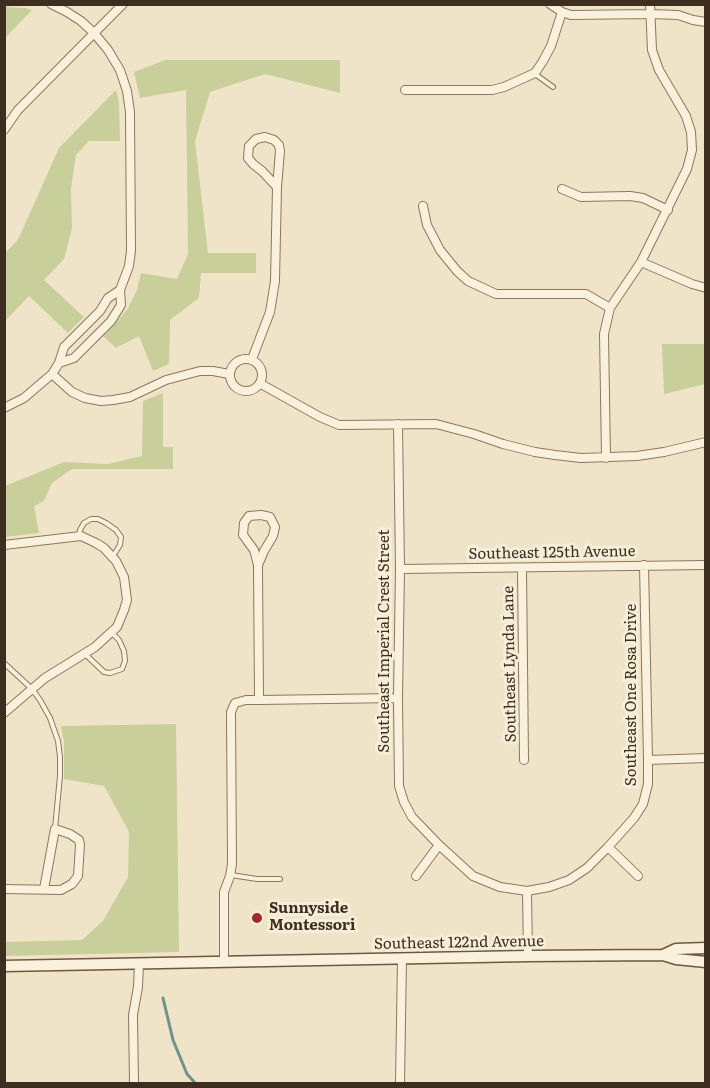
<!DOCTYPE html>
<style>
body{margin:0}
#map{position:relative;width:710px;height:1088px;overflow:hidden;background:#f0e4c8;font-family:Literata,serif}
canvas{display:block}
.frame{position:absolute;inset:0;border:6px solid #3d2e20;pointer-events:none}
</style>
<div id="map">
<canvas width="710" height="1088"></canvas>
<div class="frame"></div>
</div>
<script>
const context = document.querySelector('canvas').getContext('2d');
context.lineJoin = 'round';
function fillPath(path, color) { context.fillStyle = color; context.fill(path, 'evenodd'); }
const toPath = rows => new Path2D(rows.map(r => 'M' + r).join(''));
function trace(path, color, width, dash) { context.strokeStyle = color; context.lineWidth = width; context.lineCap = dash ? 'butt' : 'round'; context.setLineDash(dash || []); context.stroke(path); }
function drawText(font, color, halo, rows, align = 'center') {
  context.font = font + ' Literata,serif'; context.lineWidth = 6; context.setLineDash([]); context.textBaseline = 'middle'; context.strokeStyle = halo; context.fillStyle = color; for (const [text, x, y, turn = 0] of rows) {
    context.save(); context.translate(x, y); context.rotate((+turn || 0) * Math.PI / 180); context.textAlign = isNaN(turn) ? turn : align; if (halo) context.strokeText(text, 0, 0); context.fillText(text, 0, 0); context.restore();
  }
}
fillPath(toPath([
 [5,7,25,8,32,10,5,38],
 [165,60,340,60,340,93,265,74,210,92,195,141,208,253,256,253,256,273,201,273,199,298,170,320,169,364,153,371,139,336,116,348,103,336,127,310,137,290,141,273,177,279,188,254,186,90,140,98,134,72],
 [116,90,119,102,120,141,89,141,76,155,71,188,72,229,64,259,44,280,84,317,68,333,29,296,5,321,5,253,17,241,21,233,59,148],
 [662,344,705,344,705,384,664,394],
 [163,393,163,447,173,447,173,469,72,469,52,483,44,501,34,506,39,533,5,537,5,486,64,462,108,464,142,456,143,401],
 [176,724,179,952,5,956,5,942,82,940,103,921,128,877,129,832,104,786,64,779,64,742,61,726]
]), '#c9cf9b');
trace(toPath([
 [163,998,173,1040,187,1074,196,1084]
]), '#6f938a', 3);
const service = toPath([
 [535,74,553,87],
 [79,536,80,530,84,523,91,519,98,519,106,523,116,530,121,537,120,545,113,556],
 [85,654,104,672,110,673,122,669,125,661,124,651,119,640,111,632],
 [4,663,32,689,40,700,50,718,58,741,60,757,60,776,55,829],
 [231,875,257,879,280,879]
]);
const minor = toPath([
 [51,4,67,12,81,21,94,33,108,50,120,70,127,91,130,112,131,251,129,266,120,290,121,305,111,321,74,358,59,363],
 [550,4,562,12,571,15,650,14,678,15,693,20,706,22],
 [405,90,492,90,504,87,535,73,543,61,551,46,562,12],
 [4,130,18,110,123,4],
 [562,189,581,197,630,196,643,198,668,210],
 [423,206,427,225,440,250,457,271,468,281,496,294,586,294,610,308],
 [641,262,692,284,706,288],
 '230 375a16 16 0 1 1 32 0a16 16 0 1 1-32 0Z',
 [252,359,270,312,275,281,277,187,280,151,279,145,274,140,265,137,256,139,249,146,248,158,253,164,262,171,277,187],
 [52,374,72,392,85,398,101,401,113,400,130,397,166,380,200,371,213,371,229,374],
 [261,384,320,417,339,425,436,424,474,434,503,444,535,452,555,455,581,458,637,456,664,452,706,442],
 [4,408,24,398,52,374,59,363,64,347,100,311,108,298,120,290],
 [398,424,400,569,398,698,399,786,404,802,412,817,439,845,473,876,500,887,527,891,549,887,569,880,587,868,608,847,634,818,643,804,648,784,648,760,644,565],
 [606,458,604,334,610,308,641,262,687,169,692,150,691,132,686,116,659,70,652,50,650,4],
 [4,545,81,536,96,543,104,548,116,561,124,577,127,600,124,610,117,627,107,636,95,647,45,678,4,713],
 [522,568,524,760],
 [400,569,706,565],
 [259,700,398,698],
 [648,760,706,758],
 [608,847,638,876],
 [416,876,439,845],
 [4,889,61,890,72,884,78,876,80,845,79,840,70,834,55,829,44,889],
 [527,891,528,956],
 [224,962,224,892,230,876,232,864,231,712,235,703,246,700,259,700,258,565,254,550,243,535,244,523,249,516,261,515,270,517,275,527,273,536,264,551,258,565],
 [134,1084,133,1015,138,987,139,963],
 [400,1084,402,959]
]);
const secondary = toPath([
 [663,955,676,949,706,948],
 [4,966,528,956,663,955,676,959,706,962]
]);
trace(service, '#8d765c', 6);
trace(minor, '#8d765c', 10);
trace(secondary, '#6f573f', 13);
trace(service, '#faf1dc', 4);
trace(minor, '#faf1dc', 8);
trace(secondary, '#faf1dc', 10);
for (const [x, y, r, color] of [
 [257,918,6,"#9e2a2b"]
]) { const dot = new Path2D(); dot.arc(x, y, r, 0, 2 * Math.PI); context.fillStyle = color; context.fill(dot); trace(dot, '#f7eed8', 2); }
drawText('15px', '#3d2e20', '#f7eed8', [
 ["Southeast 125th Avenue",552,553,-1],
 ["Southeast Imperial Crest Street",385,641,-90],
 ["Southeast Lynda Lane",510,664,-91],
 ["Southeast One Rosa Drive",632,695,-90],
 ["Southeast 122nd Avenue",459,943,-1]
]);
drawText('bold 15px', '#3d2e20', '#f7eed8', [
 ["Sunnyside",269,909],
 ["Montessori",269,926]
], 'left');
</script>
